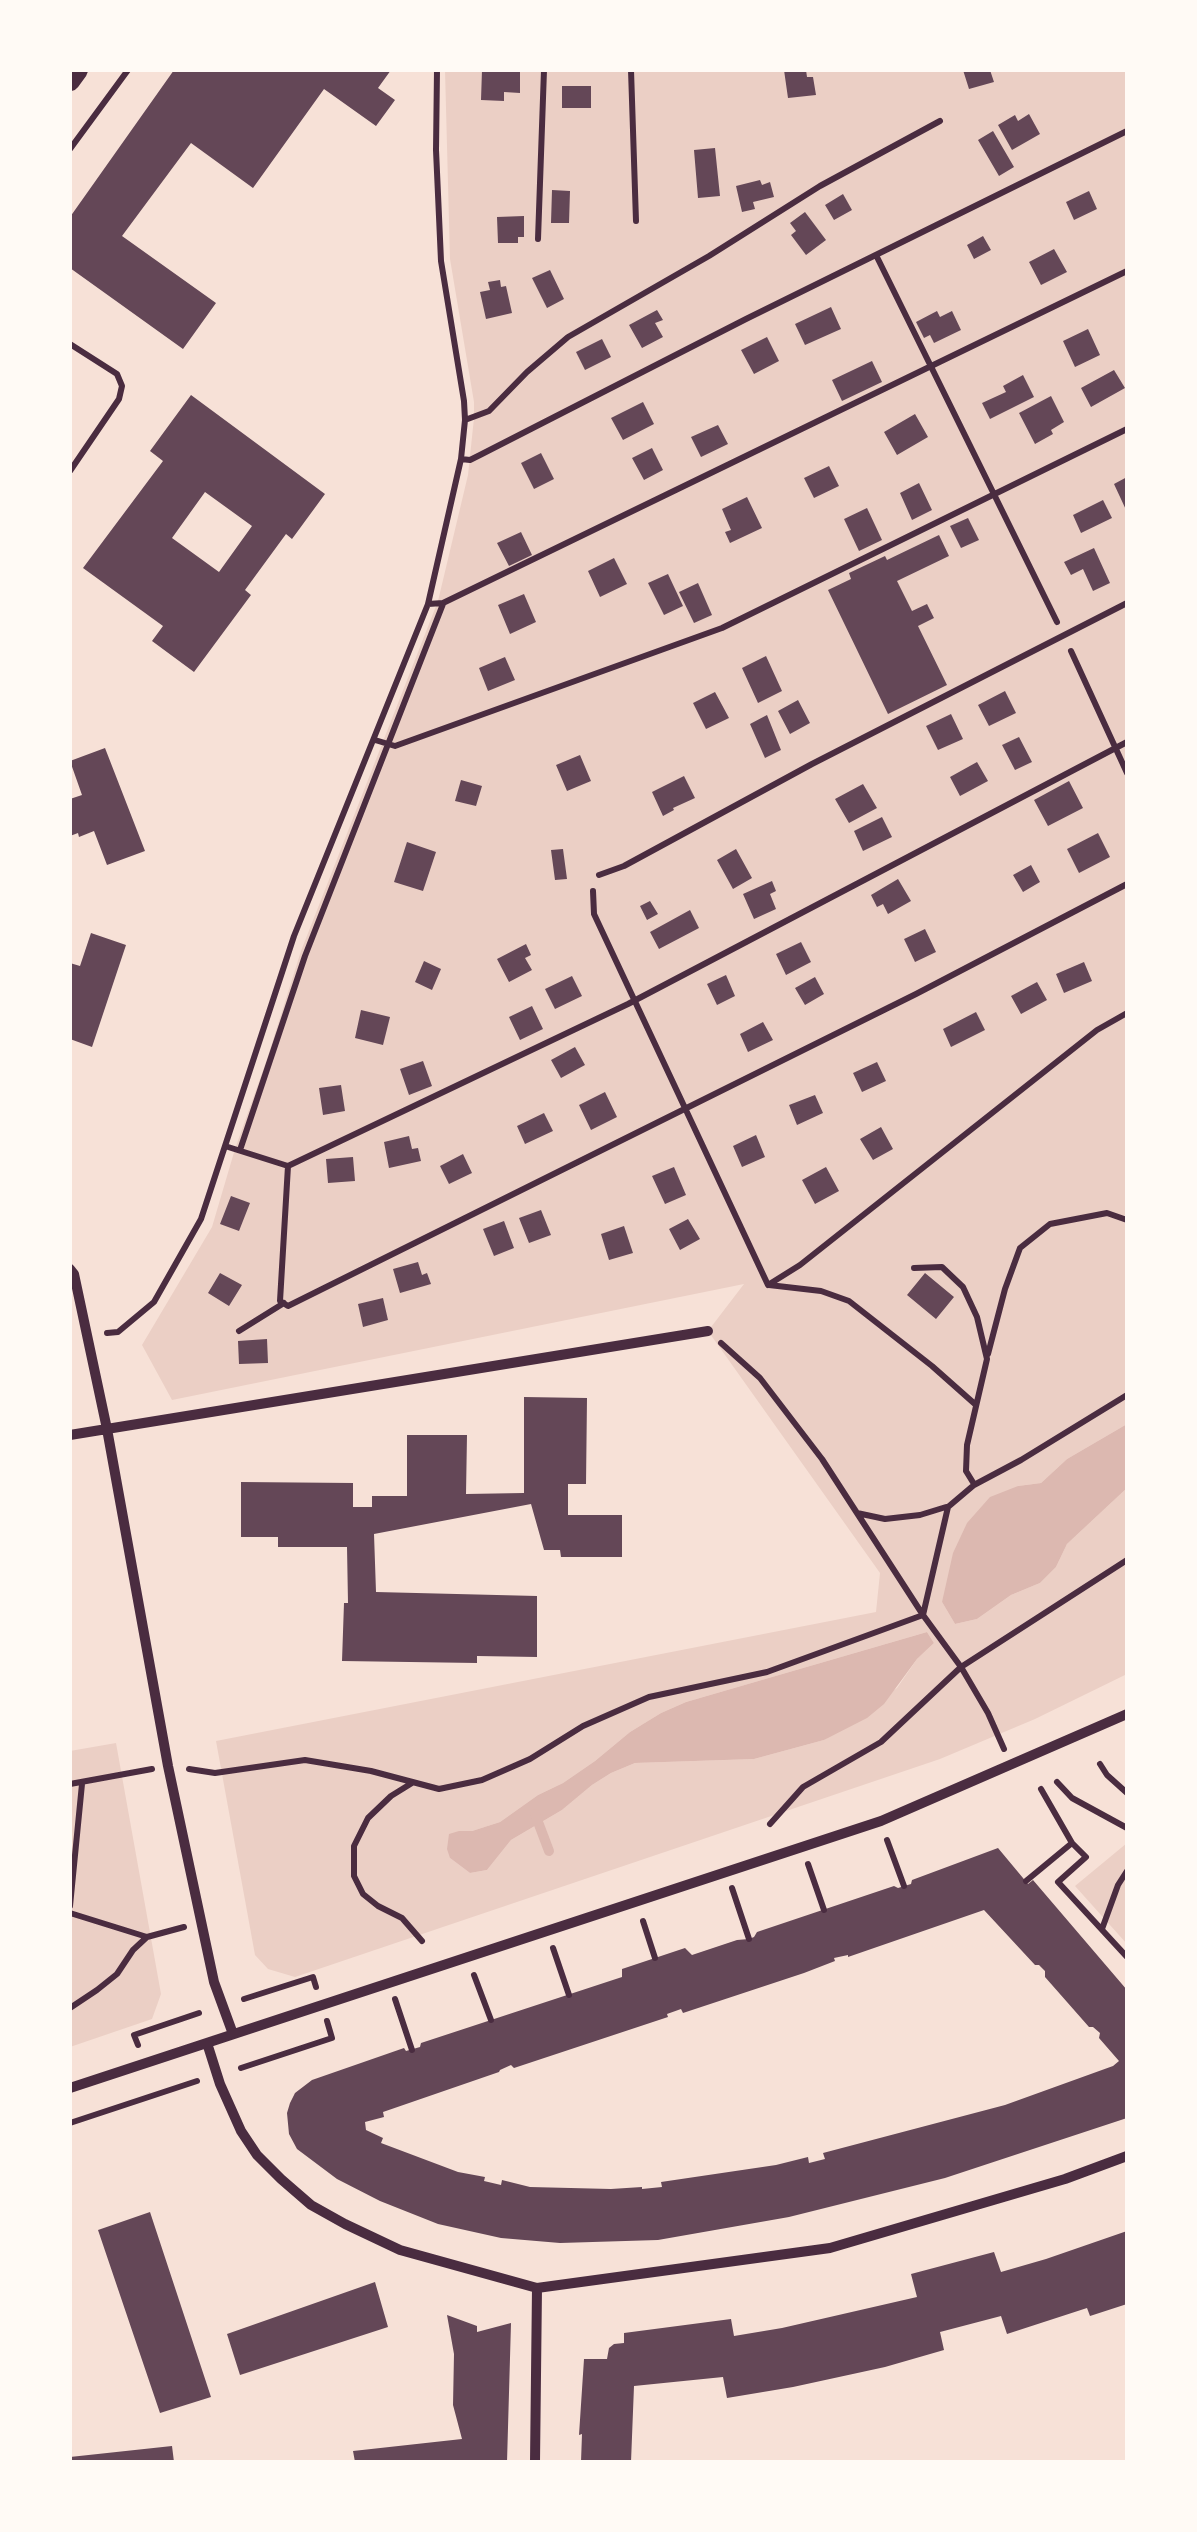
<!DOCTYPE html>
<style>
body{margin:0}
#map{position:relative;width:1197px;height:2532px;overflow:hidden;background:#f7e1d7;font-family:"DejaVu Sans",sans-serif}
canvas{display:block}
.frame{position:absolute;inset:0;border:72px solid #fffaf5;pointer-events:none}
</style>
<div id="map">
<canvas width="1197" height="2532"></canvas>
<div class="frame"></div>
</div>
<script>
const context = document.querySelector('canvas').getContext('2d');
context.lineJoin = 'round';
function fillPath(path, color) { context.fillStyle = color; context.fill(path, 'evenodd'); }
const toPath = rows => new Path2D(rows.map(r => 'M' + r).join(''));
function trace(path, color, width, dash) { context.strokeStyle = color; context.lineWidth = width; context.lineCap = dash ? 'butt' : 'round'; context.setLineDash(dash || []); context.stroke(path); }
fillPath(toPath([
 [445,70,1127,70,1127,1424,1067,1459,1041,1483,1018,1486,942,1602,955,1624,977,1619,1011,1595,1040,1583,1056,1567,1067,1544,1127,1488,1127,1674,1035,1719,940,1759,295,1977,268,1969,255,1955,216,1741,876,1612,880,1573,708,1331,744,1284,172,1400,142,1345,212,1227,235,1149,267,1059,301,951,438,601,468,475,474,418,474,402,450,259],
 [927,1632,934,1643,917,1659,897,1688,824,1740,754,1759,635,1763,611,1773,592,1785,562,1810,511,1840,487,1870,470,1873,450,1858,459,1831,472,1831,500,1822,538,1795,563,1783,595,1761,630,1732,661,1713,686,1702],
 [116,1743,161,1994,152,2019,70,2047,70,1751],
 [1127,1843,1127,1944,1075,1886]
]), '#ebcfc5');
fillPath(toPath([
 [1127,1424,1127,1488,1067,1544,1056,1567,1040,1583,1011,1595,977,1619,955,1624,942,1602,953,1553,967,1523,990,1497,1018,1486,1041,1483,1067,1459],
 [927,1632,934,1643,917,1659,884,1704,867,1718,824,1740,754,1759,635,1763,611,1773,592,1785,562,1810,511,1840,487,1870,470,1873,450,1858,447,1849,449,1834,459,1831,472,1831,500,1822,538,1795,563,1783,595,1761,630,1732,661,1713,686,1702]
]), '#dcb8b0');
trace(toPath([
 [535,1814,549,1851]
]), '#dcb8b0', 10);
fillPath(toPath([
 [174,70,391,70,378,88,395,100,376,126,324,89,253,188,191,143,122,236,216,303,183,349,70,268,70,217],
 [482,70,520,70,520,93,504,92,504,101,481,100],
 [784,70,806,70,807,77,813,77,816,95,788,98],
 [963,70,990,70,994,82,969,89],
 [562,86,591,86,591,108,562,108],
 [1029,114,1040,134,1012,150,998,125,1015,115,1018,121],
 [993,131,1014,167,999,176,978,140],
 [715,148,720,196,698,198,694,150],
 [760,180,762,185,770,182,774,197,753,202,755,209,742,212,736,186],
 [552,190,570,191,569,223,551,223],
 [1089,191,1097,209,1074,220,1066,202],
 [843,194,852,210,834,220,825,205],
 [805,212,826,240,806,255,791,235,796,231,790,223],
 [524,216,524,237,518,237,518,243,498,243,497,217],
 [983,236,991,250,974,259,967,245],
 [1054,249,1067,272,1041,285,1029,262],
 [550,270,564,299,547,308,532,278],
 [500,280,501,287,506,286,512,313,486,319,480,292,490,290,488,282],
 [831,307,841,329,805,345,795,324],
 [657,310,663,320,655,323,663,337,642,348,629,325],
 [937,311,940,317,952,311,961,330,934,343,930,335,924,338,916,322],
 [1088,329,1100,355,1075,367,1063,341],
 [767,337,779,361,754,374,741,350],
 [602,339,611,357,585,370,576,352],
 [872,361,882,382,842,401,832,380],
 [1114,370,1125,388,1091,407,1081,388],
 [1023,375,1034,397,990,419,982,403,1006,392,1003,386],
 [191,395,325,494,292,539,286,534,245,590,251,595,194,672,152,641,163,626,83,568,163,461,150,451],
 [205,492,252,526,219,572,172,538],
 [1051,396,1064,422,1051,430,1053,434,1035,444,1019,413],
 [643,402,654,424,623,440,611,418],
 [915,414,928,437,897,455,884,432],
 [718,425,728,444,701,457,691,437],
 [652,448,663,470,644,480,632,458],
 [541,453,554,479,534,489,521,463],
 [829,466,839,486,814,498,804,478],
 [1127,477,1127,512,1114,484],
 [919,483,932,510,912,520,900,493],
 [747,497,762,528,730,543,725,532,731,530,722,509],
 [1103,500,1112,518,1081,533,1073,515],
 [867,508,882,540,859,551,844,519],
 [968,518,979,540,961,548,950,526],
 [521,532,532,555,509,566,497,543],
 [939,535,949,556,897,581,912,611,927,604,934,618,918,626,947,685,888,714,828,590,851,579,849,573,885,556,887,560],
 [1094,548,1110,583,1093,591,1083,569,1071,575,1064,562],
 [614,558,627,584,600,597,588,571],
 [668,574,683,606,664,615,648,583],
 [698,583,712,615,694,623,679,592],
 [524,594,536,622,510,634,498,605],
 [766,656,782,691,758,703,742,668],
 [505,657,515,680,488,691,479,668],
 [1005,691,1016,713,989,726,978,705],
 [715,692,729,718,706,729,693,703],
 [798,700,810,723,790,734,778,711],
 [951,714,963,739,938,750,926,726],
 [767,715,781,750,765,758,750,724],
 [1019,737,1032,762,1015,770,1002,745],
 [105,748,145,851,107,865,94,831,79,837,78,833,70,836,70,799,82,795,70,761],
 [580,755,591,781,567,791,556,765],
 [977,762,988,781,960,796,950,777],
 [684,776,695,798,673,808,674,810,663,816,652,792],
 [461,780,482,786,476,806,455,801],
 [1069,781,1083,808,1048,826,1034,800],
 [863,784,877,808,849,823,835,799],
 [882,817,892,837,863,851,854,831],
 [1098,833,1110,857,1079,873,1067,849],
 [407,842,436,852,423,891,394,882],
 [563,849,567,879,555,880,551,850],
 [736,849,752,878,733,889,717,860],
 [1031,865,1040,882,1023,892,1013,875],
 [898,879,911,901,888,914,883,904,877,907,871,895],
 [772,881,776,891,770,894,776,909,754,919,743,894],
 [650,901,658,914,647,920,640,906],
 [690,910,699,928,659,949,650,932],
 [925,929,936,952,915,962,904,939],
 [91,933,126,945,92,1047,70,1039,70,963,80,966],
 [801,942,811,962,786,975,776,954],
 [526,944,531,955,525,958,532,970,509,982,497,959],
 [424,961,441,969,432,990,415,982],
 [1084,962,1092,981,1064,993,1056,974],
 [726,975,735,996,717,1005,707,984],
 [572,976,582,996,555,1009,545,989],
 [815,977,824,994,805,1005,795,988],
 [1037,982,1047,1000,1021,1014,1011,996],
 [532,1006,543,1029,520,1040,509,1017],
 [361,1010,390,1017,383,1045,355,1038],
 [976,1012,985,1030,951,1047,943,1029],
 [763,1022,773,1040,748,1052,740,1034],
 [575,1047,585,1065,561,1078,551,1060],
 [423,1061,432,1086,409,1095,400,1069],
 [877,1062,886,1081,862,1092,853,1073],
 [341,1085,345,1111,323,1115,319,1088],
 [605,1092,617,1117,591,1130,579,1105],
 [815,1095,823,1113,797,1125,789,1105],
 [544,1113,553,1131,525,1144,517,1126],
 [881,1127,893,1149,873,1160,860,1139],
 [756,1135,765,1157,742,1167,733,1146],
 [409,1136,412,1149,418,1148,421,1161,389,1168,384,1142],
 [463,1154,472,1173,449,1184,440,1166],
 [353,1157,355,1181,328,1183,326,1159],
 [674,1167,686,1195,665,1204,652,1176],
 [826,1167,839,1191,815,1204,802,1180],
 [231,1196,250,1203,239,1231,220,1224],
 [541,1210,551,1235,529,1243,519,1218],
 [688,1219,700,1239,680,1250,669,1229],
 [504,1221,514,1248,494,1256,483,1229],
 [624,1226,633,1253,609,1260,601,1234],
 [418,1262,422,1275,427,1273,431,1284,400,1293,393,1269],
 [220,1273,242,1285,229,1306,208,1293],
 [925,1273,954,1297,936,1319,907,1295],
 [383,1298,388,1320,363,1327,358,1304],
 [267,1339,268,1363,239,1364,238,1341],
 [524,1397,587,1398,586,1484,568,1484,568,1515,622,1515,622,1557,561,1557,560,1550,544,1550,531,1504,374,1534,376,1592,537,1596,537,1657,477,1656,477,1663,342,1661,344,1603,348,1603,347,1547,278,1547,278,1537,241,1537,241,1482,353,1483,353,1507,372,1507,372,1496,407,1496,407,1435,467,1435,466,1494,524,1493],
 [998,1848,1028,1884,1033,1880,1127,1990,1127,2118,945,2178,789,2217,658,2240,560,2243,501,2238,438,2224,380,2201,337,2179,297,2149,289,2134,287,2113,290,2103,295,2093,312,2080,404,2048,406,2051,420,2047,421,2043,622,1977,622,1969,685,1948,692,1955,737,1940,749,1939,754,1937,757,1932,894,1886,898,1888,911,1884,912,1880],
 [984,1910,1035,1965,1039,1965,1045,1971,1045,1977,1089,2027,1093,2027,1100,2033,1099,2038,1119,2061,1113,2066,1005,2105,823,2153,825,2159,809,2163,808,2157,776,2165,661,2182,662,2187,642,2189,642,2187,611,2189,530,2187,502,2180,501,2185,484,2181,485,2177,458,2172,381,2143,383,2138,366,2130,365,2122,384,2117,383,2112,499,2072,500,2070,511,2065,514,2068,668,2017,667,2014,681,2009,683,2013,804,1973,835,1961,834,1958,848,1955,848,1957],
 [150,2212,211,2397,160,2413,98,2230],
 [1127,2231,1127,2304,1090,2316,1087,2308,1007,2334,1001,2316,940,2332,944,2350,885,2367,793,2387,727,2398,723,2377,634,2386,631,2462,581,2462,582,2434,579,2435,584,2359,607,2359,609,2348,614,2344,624,2343,624,2333,731,2319,734,2336,782,2328,917,2297,911,2274,994,2252,1001,2272,1046,2259],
 [375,2282,388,2327,240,2375,227,2334],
 [447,2315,477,2326,477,2332,511,2323,507,2462,355,2462,353,2451,462,2439,453,2405,454,2354],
 [172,2446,174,2462,70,2462,70,2457]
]), '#644757');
trace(toPath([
 [631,70,636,221],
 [70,149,128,70],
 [538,239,544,70],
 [876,255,1057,622],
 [465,420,489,411,527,372,568,337,709,256,820,186,940,121],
 [461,459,470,460,480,455,746,319,1127,131],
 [428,604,443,603,1127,271],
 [1071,651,1127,773],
 [375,740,395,746,722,628,1127,429],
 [593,891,594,914,768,1285],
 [225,1146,288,1166,628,1004,1127,742],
 [240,1150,305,956,443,604],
 [288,1166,280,1301,288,1306,916,994,1127,884],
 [914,1268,942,1267,963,1287,977,1317,987,1359,967,1445,966,1471,974,1484],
 [768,1285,800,1265,1097,1030,1127,1013],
 [769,1285,821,1291,849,1301,932,1366,976,1405],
 [239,1331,284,1303],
 [107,1333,118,1332,154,1302,201,1219,294,936,428,604,461,459,465,420,464,401,441,261,436,150,437,70],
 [721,1343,760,1378,822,1459,923,1615,961,1667,988,1713,1004,1749],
 [988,1354,1005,1289,1020,1248,1050,1224,1107,1213,1127,1220],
 [857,1513,885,1519,920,1515,946,1507],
 [1100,1764,1107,1775,1127,1793],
 [189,1769,215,1773,305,1760,371,1771,439,1789,482,1780,530,1759,583,1726,649,1697,767,1672,923,1615,948,1507,974,1485,1021,1460,1127,1395],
 [1057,1782,1072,1798,1127,1828],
 [412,1783,391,1796,368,1818,354,1846,354,1876,363,1894,378,1906,402,1918,422,1941],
 [70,1784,152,1769],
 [1041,1789,1072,1843,1086,1857,1058,1882,1127,1957],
 [770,1824,803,1787,881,1742,961,1667,1127,1560],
 [887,1840,904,1886],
 [808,1864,824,1910],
 [1026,1881,1072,1843],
 [732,1888,749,1939],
 [70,1906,82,1784],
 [70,1913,147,1937],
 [643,1921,655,1958],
 [1102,1929,1118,1885,1127,1871],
 [553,1948,569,1995],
 [474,1975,491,2020],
 [244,1999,313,1977,316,1987],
 [395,1999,412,2050],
 [70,2008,97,1990,117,1974,133,1950,147,1937,184,1927],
 [138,2045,134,2035,199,2013],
 [241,2068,332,2038,327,2021],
 [70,2123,197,2081]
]), '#4a2c40', 6);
trace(toPath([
 [70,344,117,374,122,386,119,399,70,471],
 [599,875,624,866,812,764,1127,603]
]), '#4a2c40', 6);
trace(toPath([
 [70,1269,74,1274,107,1429,168,1766,214,1982,233,2034],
 [70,1435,708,1331],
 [207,2043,220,2084,241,2131,257,2155,281,2179,311,2205,345,2224,400,2250,537,2288,830,2248,1065,2179,1127,2156],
 [70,2088,881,1821,1127,1714],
 [535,2462,537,2288]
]), '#4a2c40', 10);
trace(toPath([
 [70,81,78,70]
]), '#4a2c40', 20);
</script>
